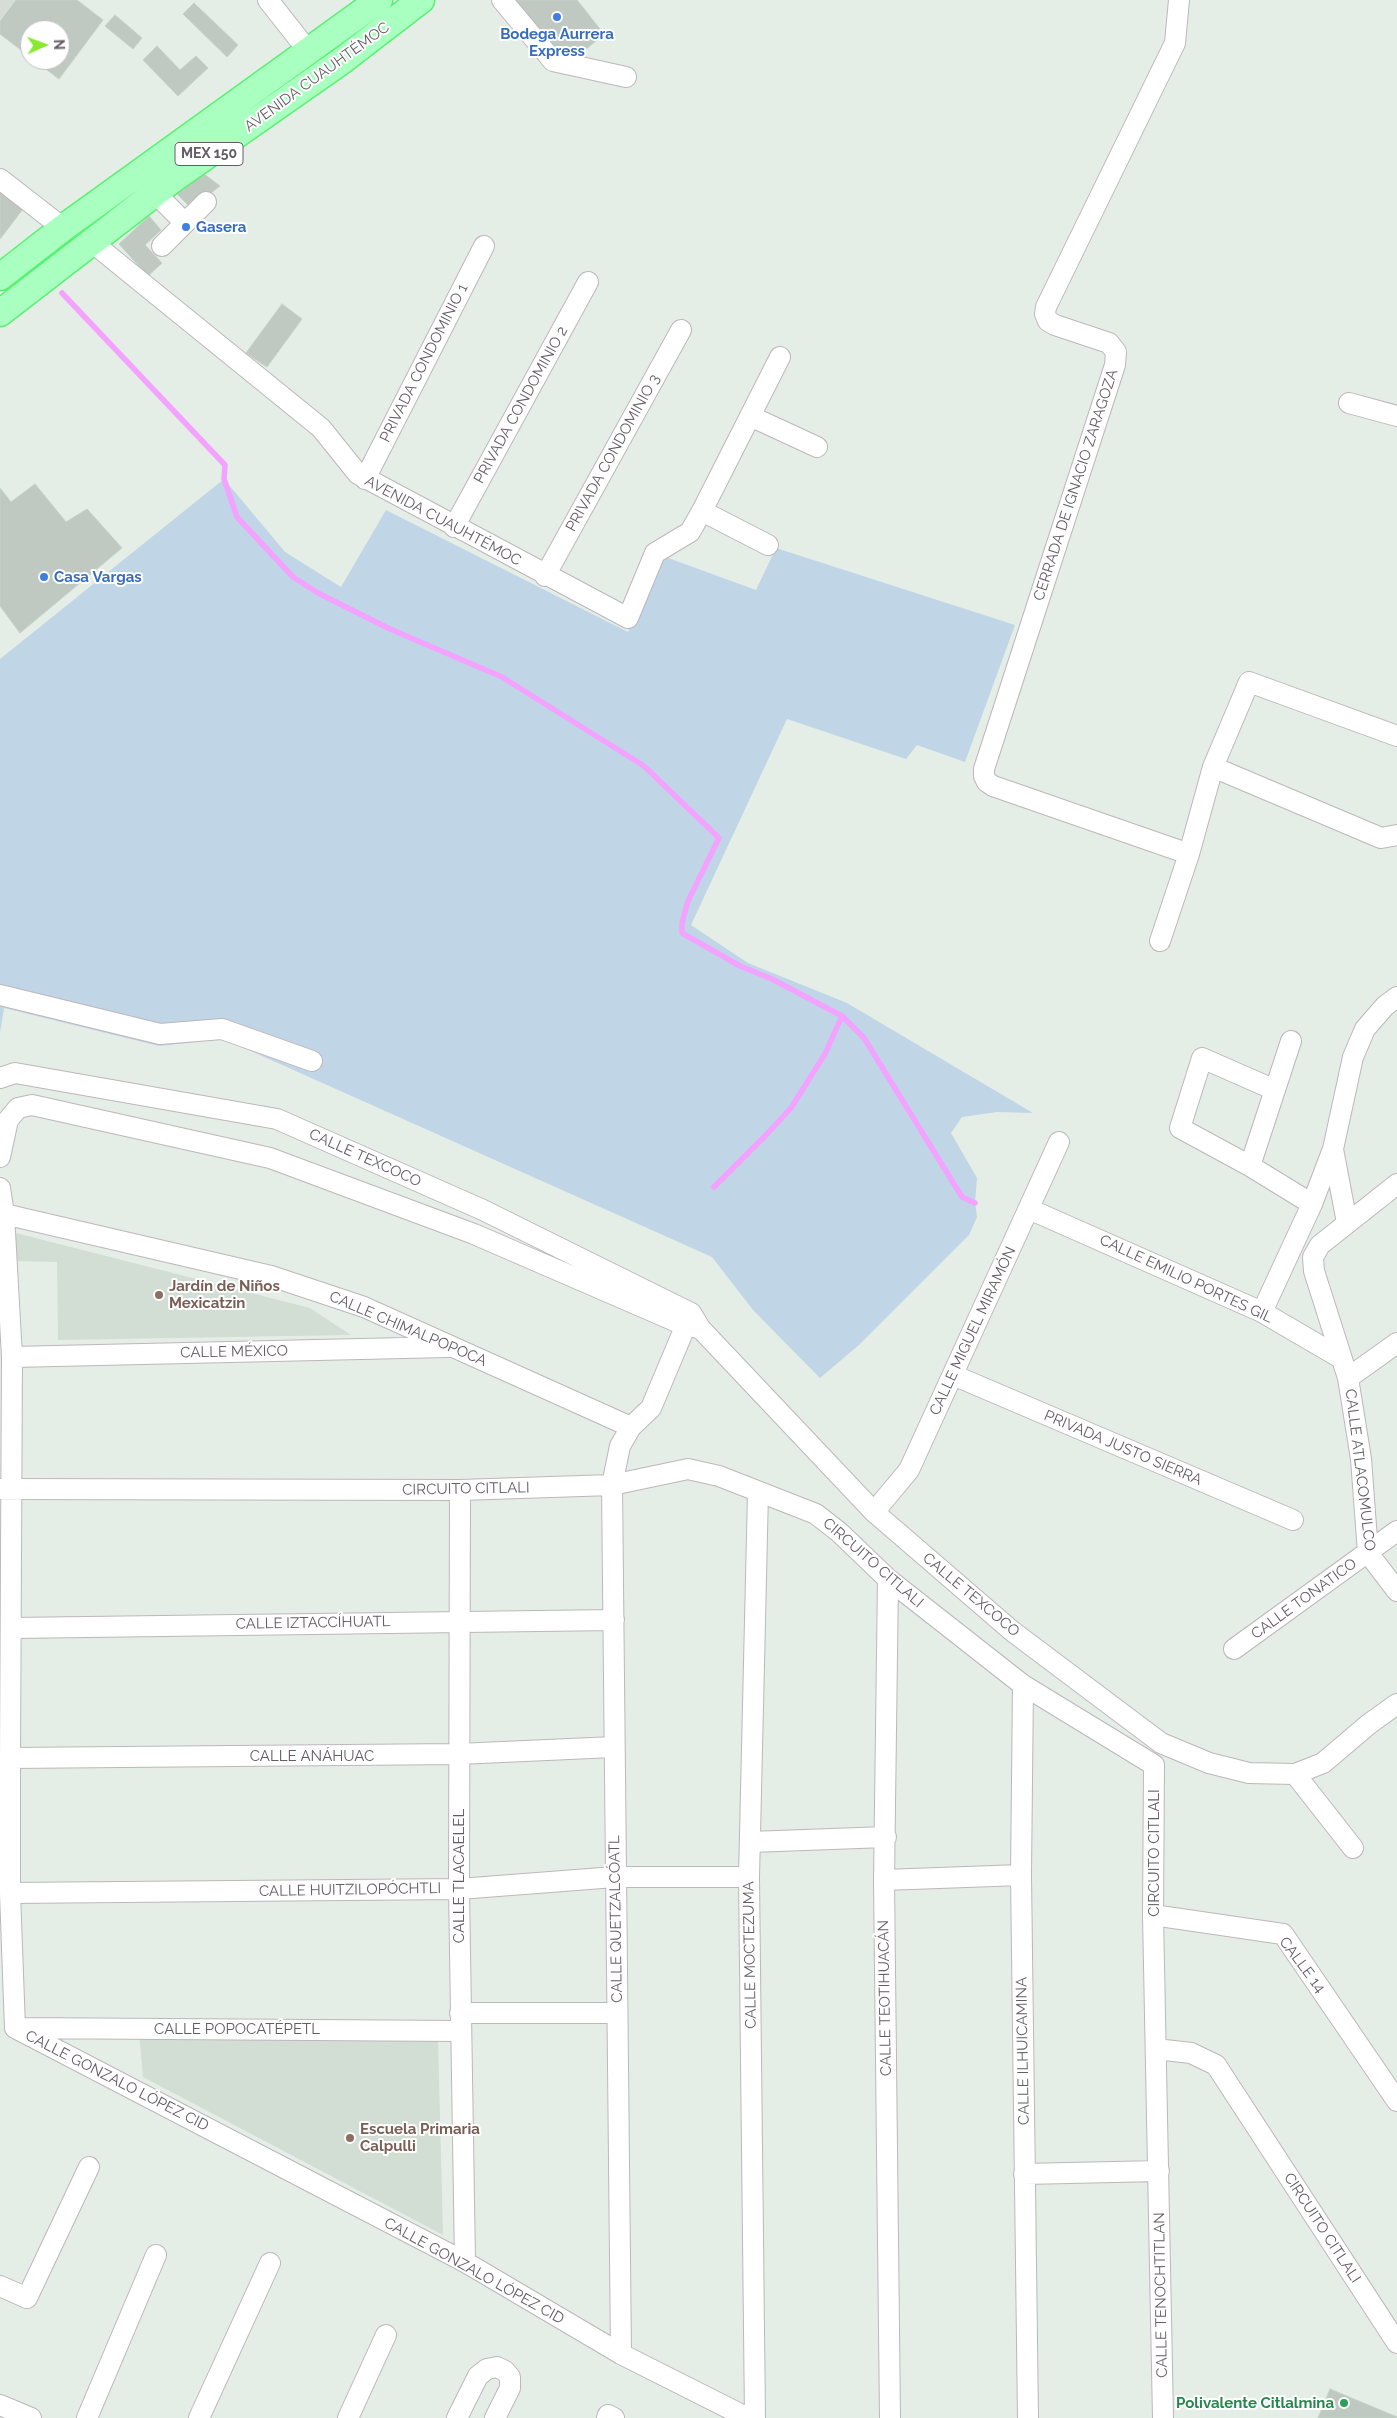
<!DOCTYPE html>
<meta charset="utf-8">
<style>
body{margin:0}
#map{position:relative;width:1397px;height:2418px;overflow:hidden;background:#e4eee6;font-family:Raleway,sans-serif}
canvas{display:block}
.north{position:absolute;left:20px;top:20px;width:50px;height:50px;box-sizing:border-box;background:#fff;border:1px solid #c1bec1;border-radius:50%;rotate:88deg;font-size:14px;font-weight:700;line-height:20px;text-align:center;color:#645c64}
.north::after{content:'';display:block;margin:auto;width:18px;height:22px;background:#88e92f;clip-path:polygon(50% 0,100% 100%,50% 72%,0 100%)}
</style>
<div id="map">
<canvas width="1397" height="2418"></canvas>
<div class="north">N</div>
</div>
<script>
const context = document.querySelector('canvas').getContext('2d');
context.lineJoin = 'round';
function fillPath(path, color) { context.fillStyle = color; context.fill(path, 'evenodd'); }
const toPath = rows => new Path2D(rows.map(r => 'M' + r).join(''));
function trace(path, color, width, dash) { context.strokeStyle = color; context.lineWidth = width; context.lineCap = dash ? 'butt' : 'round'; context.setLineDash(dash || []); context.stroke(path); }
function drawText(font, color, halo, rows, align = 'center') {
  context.font = font + ' Raleway,sans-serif'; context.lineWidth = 4; context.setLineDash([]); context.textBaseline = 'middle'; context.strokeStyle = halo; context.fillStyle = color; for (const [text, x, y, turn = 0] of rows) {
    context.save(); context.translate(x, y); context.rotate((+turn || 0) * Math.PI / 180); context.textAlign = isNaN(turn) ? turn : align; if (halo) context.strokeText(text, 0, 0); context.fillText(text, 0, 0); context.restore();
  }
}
fillPath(toPath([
 [0,0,15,0,0,20]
]), '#d6ddd7');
fillPath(toPath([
 [16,1233,310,1308,351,1335,58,1340,57,1262,16,1261],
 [139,2033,438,2038,443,2235,143,2077]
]), '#d2ded4');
fillPath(toPath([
 [224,479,285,552,341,587,386,510,628,632,660,555,756,590,776,548,1015,625,965,762,917,745,906,759,787,719,691,925,748,963,847,1003,1033,1113,997,1112,962,1117,951,1133,977,1178,975,1203,977,1217,969,1235,860,1344,820,1378,753,1310,712,1257,224,1039,159,1046,4,1008,0,1033,0,659]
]), '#c0d5e6');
trace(toPath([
 [62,293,225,465,224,479,237,517,293,577,318,593,390,629,502,677,644,766,719,838,688,901,682,923,682,933,740,966,772,979,842,1016,864,1038,962,1197,975,1203],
 [714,1187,766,1135,791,1108,825,1054,842,1016]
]), '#f3a3ff', 5.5);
const building = toPath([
 [16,0,77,0,103,20,59,79,34,60,60,60,60,30,30,30,30,57,0,34,0,21,16,0],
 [509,0,577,0,604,34,577,57,554,56,509,0],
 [194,3,238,45,227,57,183,14,194,3],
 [115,15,142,38,133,49,105,26,115,15],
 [157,46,180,70,196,56,208,68,178,96,143,60,157,46],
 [204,174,220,186,191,208,177,194,204,174],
 [0,191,23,209,0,239,0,191],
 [149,216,161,230,145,245,162,263,148,276,119,244,149,216],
 [282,304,302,319,267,367,246,353,282,304],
 [35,484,66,522,87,509,122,548,20,633,0,606,0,488,11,502,35,484],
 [1330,2389,1397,2417,1397,2418,1318,2418,1330,2389]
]);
fillPath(building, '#c0c9c1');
trace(building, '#c2d3c4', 1);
const minor = toPath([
 [268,0,309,52],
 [502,0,553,61,626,77],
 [1179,0,1175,43,1046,307,1045,314,1048,321,1055,325,1109,343,1116,352,1115,365,984,769,984,776,987,782,993,786,1189,854],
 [0,179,63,228],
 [155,193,185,223,162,246],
 [185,223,206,202],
 [93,243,321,428,358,474,628,618,655,553,690,532,702,511,780,357],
 [1349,403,1397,416],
 [750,416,817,447],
 [365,479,484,246],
 [702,511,768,545],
 [454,527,588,282],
 [545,576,681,330],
 [1213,767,1381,838,1397,835],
 [1160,941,1189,854,1213,767,1249,682,1397,736],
 [0,995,160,1034,222,1029,312,1061],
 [0,1078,15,1073,277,1119,483,1210,691,1313,700,1328,874,1512,1012,1631,1161,1743,1209,1763,1249,1773,1295,1774,1323,1763,1369,1724,1397,1704],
 [1275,1090,1202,1058,1180,1128,1250,1166,1312,1204],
 [1333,1149,1347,1223],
 [0,1157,8,1120,18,1108,32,1105,270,1158,474,1234,684,1325,698,1328],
 [1250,1166,1291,1041],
 [1397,1184,1320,1245,1313,1257,1314,1271,1348,1378,1361,1459,1368,1553,1397,1591],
 [0,1188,4,1214,12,1357,10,1758,10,1893,15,2028],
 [1029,1209,1262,1312,1339,1357],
 [4,1214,271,1276,364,1307,631,1427,651,1408,691,1313],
 [1262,1312,1312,1204,1333,1149,1353,1057,1365,1029,1385,1006,1397,997],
 [12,1357,448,1347],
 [953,1375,1293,1520],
 [1348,1378,1397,1343],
 [0,1489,460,1490,612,1485,688,1469,719,1476,816,1514,839,1532,888,1579,1023,1685,1154,1765,1153,1915,1163,2418],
 [460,1490,459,1889,465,2262],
 [874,1512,909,1470,1059,1142],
 [888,1579,884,1880,890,2418],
 [12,1628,614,1620],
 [1234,1649,1397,1531],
 [1023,1685,1021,1875,1028,2418],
 [10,1758,458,1754,614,1747],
 [1295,1774,1353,1848],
 [750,1842,886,1837],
 [884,1880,1021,1875],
 [10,1893,459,1889,615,1877,749,1877],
 [1153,1915,1283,1934,1397,2101],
 [460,2013,616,2013],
 [15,2028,465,2262,621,2354,748,2418],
 [19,2028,460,2031],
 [1156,2049,1191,2053,1216,2065,1397,2343],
 [1024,2174,1159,2171],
 [0,2286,27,2298,89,2167],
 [621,2354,612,1485,620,1446,631,1427],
 [0,2405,31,2418],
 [87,2418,156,2255],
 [199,2418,270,2263],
 [348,2418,386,2335],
 [457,2418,478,2376,487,2369,497,2367,505,2371,510,2377,510,2388,495,2418],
 [607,2418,608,2415,614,2418],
 [755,2418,749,1877,758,1492]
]);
const major = toPath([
 [0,277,63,228,379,0],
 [0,313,176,177,343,60,421,0]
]);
trace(minor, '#beb6bd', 22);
trace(major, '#5af172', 29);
trace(minor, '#fff', 20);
trace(major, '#a8ffc0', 26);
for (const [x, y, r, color] of [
 [557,17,5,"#3f7fe0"],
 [186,227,5,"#3f7fe0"],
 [44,577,5,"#3f7fe0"],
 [159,1295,5,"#8d6e63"],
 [350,2138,5,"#8d6e63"],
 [1344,2403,5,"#2e9e5b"]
]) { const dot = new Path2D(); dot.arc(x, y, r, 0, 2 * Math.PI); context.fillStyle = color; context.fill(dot); trace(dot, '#fff', 2); }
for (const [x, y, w] of [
 [209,154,68]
]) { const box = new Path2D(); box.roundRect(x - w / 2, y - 11.5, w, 23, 4); context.fillStyle = '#fff'; context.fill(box); trace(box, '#645c64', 1); }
drawText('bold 14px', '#645c64', null, [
 ["MEX 150",209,154]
]);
drawText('bold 15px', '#366cbe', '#fff', [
 ["Bodega Aurrera",557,34,"center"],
 ["Express",557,51,"center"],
 ["Gasera",196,227],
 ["Casa Vargas",54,577]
], 'left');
drawText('15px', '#645c64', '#fff', [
 ["AVENIDA CUAUHTÉMOC",317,77,-36],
 ["PRIVADA CONDOMINIO 1",424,363,-63],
 ["PRIVADA CONDOMINIO 2",521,405,-61],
 ["PRIVADA CONDOMINIO 3",613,453,-61],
 ["CERRADA DE IGNACIO ZARAGOZA",1076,485,-72],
 ["AVENIDA CUAUHTÉMOC",443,521,28],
 ["CALLE TEXCOCO",365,1158,24],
 ["CALLE EMILIO PORTES GIL",1186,1279,25],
 ["CALLE CHIMALPOPOCA",408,1329,23],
 ["CALLE MIGUEL MIRAMÓN",973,1331,-65],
 ["CALLE MÉXICO",234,1352,-1],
 ["PRIVADA JUSTO SIERRA",1123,1448,23],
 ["CALLE ATLACOMULCO",1360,1470,83],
 ["CIRCUITO CITLALI",466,1489,-1],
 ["CIRCUITO CITLALI",873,1563,41],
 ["CALLE TEXCOCO",971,1595,40],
 ["CALLE TONATICO",1304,1599,-36],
 ["CALLE IZTACCÍHUATL",313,1623,-1],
 ["CALLE ANÁHUAC",312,1756],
 ["CIRCUITO CITLALI",1154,1853,-90],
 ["CALLE TLACAELEL",459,1876,-90],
 ["CALLE HUITZILOPÓCHTLI",350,1890,-1],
 ["CALLE QUETZALCÓATL",616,1919,-91],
 ["CALLE MOCTEZUMA",750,1955,-91],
 ["CALLE 14",1302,1965,53],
 ["CALLE TEOTIHUACÁN",885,1998,-91],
 ["CALLE POPOCATÉPETL",237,2029],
 ["CALLE ILHUICAMINA",1023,2051,-91],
 ["CALLE GONZALO LÓPEZ CID",117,2081,27],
 ["CIRCUITO CITLALI",1322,2228,57],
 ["CALLE GONZALO LÓPEZ CID",474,2271,29],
 ["CALLE TENOCHTITLAN",1161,2295,-91]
]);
drawText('bold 15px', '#785e54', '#fff', [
 ["Jardín de Niños",169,1286],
 ["Mexicatzin",169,1303],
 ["Escuela Primaria",360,2129],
 ["Calpulli",360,2146]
], 'left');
drawText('bold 15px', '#27864d', '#fff', [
 ["Polivalente Citlalmina",1334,2403]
], 'right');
</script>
